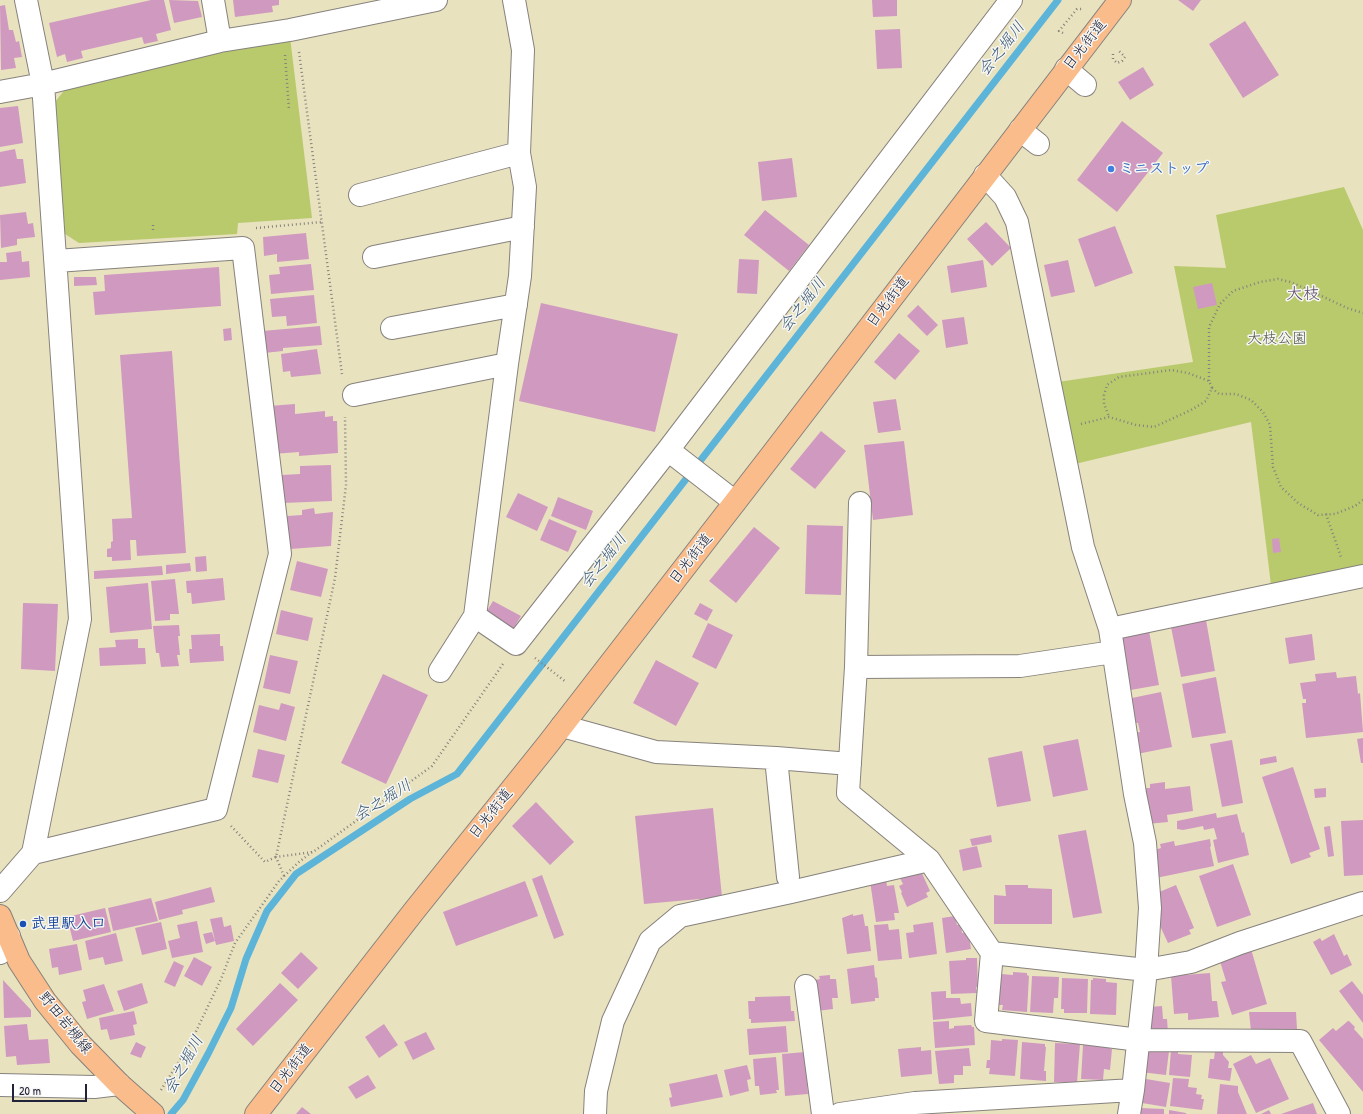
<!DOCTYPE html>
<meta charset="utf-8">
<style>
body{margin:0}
#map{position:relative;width:1363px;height:1114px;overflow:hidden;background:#e9e2bf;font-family:"Patrick Hand",sans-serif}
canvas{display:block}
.scale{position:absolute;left:12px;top:1084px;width:75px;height:18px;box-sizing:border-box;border:2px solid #22223b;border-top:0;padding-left:5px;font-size:12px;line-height:14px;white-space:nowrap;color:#22223b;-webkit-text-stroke:3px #f6f6f2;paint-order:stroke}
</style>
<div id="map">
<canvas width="1363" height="1114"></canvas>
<div class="scale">20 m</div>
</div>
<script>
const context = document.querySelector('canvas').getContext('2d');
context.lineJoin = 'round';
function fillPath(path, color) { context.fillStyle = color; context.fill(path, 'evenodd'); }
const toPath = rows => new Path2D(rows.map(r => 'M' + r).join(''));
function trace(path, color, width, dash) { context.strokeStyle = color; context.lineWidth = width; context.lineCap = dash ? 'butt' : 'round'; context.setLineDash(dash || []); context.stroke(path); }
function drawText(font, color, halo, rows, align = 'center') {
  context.font = font + ' "Patrick Hand","Klee One",sans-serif'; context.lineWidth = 3; context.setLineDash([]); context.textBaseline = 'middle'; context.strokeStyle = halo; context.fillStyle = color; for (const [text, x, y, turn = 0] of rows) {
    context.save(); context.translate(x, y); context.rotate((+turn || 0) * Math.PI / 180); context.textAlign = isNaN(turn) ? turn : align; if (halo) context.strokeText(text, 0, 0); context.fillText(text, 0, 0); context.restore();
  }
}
fillPath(toPath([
 [290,37,312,218,238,223,237,234,79,243,65,234,55,102,66,88],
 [1344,187,1363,230,1363,566,1271,585,1251,422,1075,464,1058,382,1193,362,1174,266,1226,268,1216,215]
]), '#b9ca6d');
trace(toPath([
 [171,1114,183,1100,208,1054,231,1008,246,959,267,911,296,874,410,799,457,774,1058,0]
]), '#5cb4d9', 7);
fillPath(toPath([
 [151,0,164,0,171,30,156,34,158,41,144,44,142,37,81,51,83,58,67,62,65,54,57,57,49,23],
 [169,0,198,1,202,17,174,23],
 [233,0,279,0,279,5,272,6,273,12,235,17],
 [872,0,897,0,897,16,873,17],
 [1178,0,1201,0,1193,11],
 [5,5,9,30,13,30,16,42,19,41,22,57,14,58,16,68,1,70,0,6],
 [1245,21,1279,75,1243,98,1209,44],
 [900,29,902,68,877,69,875,30],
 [1143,67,1154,85,1130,100,1118,82],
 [18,106,23,143,0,147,0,108],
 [1122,121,1163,153,1117,212,1077,180],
 [15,149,17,159,23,159,26,183,0,187,0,152],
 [792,158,797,197,762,201,758,162],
 [765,210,809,245,789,271,744,235],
 [26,212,28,224,33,223,35,237,17,239,17,245,1,248,0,215],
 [986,222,1011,248,992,266,967,239],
 [1115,226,1133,273,1095,287,1078,239],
 [306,233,309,259,277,262,277,254,264,256,263,237],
 [21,251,22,262,29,261,30,277,0,280,0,262,7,262,6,253],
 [739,259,759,260,757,294,737,293],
 [983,260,987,287,951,293,947,266],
 [1068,260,1075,292,1051,297,1044,265],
 [311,264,314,290,271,294,269,275,280,274,279,267],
 [219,267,221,306,95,315,93,292,105,291,104,275],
 [74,277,96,277,97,285,74,286],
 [1212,283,1217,305,1198,309,1193,287],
 [314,295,317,323,287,326,286,316,272,317,270,299],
 [541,303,678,334,655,432,519,401],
 [918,305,938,325,927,336,907,316],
 [964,317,968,344,946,348,942,320],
 [320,326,322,345,283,348,283,351,264,353,262,331],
 [231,328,232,340,224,341,223,329],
 [899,333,920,351,895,380,874,362],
 [317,349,321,374,291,377,290,371,283,372,281,354],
 [172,351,186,553,137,556,136,540,130,540,131,560,112,561,112,557,107,557,107,549,111,548,111,542,113,541,112,519,132,518,120,355],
 [896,399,901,430,878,433,873,402],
 [295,404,295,414,325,411,325,417,333,416,333,421,337,421,338,453,299,456,299,452,273,454,269,406],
 [821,431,846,451,815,489,790,469],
 [904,441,913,515,873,520,864,445],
 [331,465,332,501,283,503,282,475,300,474,300,466],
 [518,493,548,507,537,531,506,517],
 [558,497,593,511,586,530,551,516],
 [314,508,315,514,333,512,331,546,290,549,287,516,302,515,302,510],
 [549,519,577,531,568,552,540,540],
 [807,525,843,526,841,595,805,594],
 [754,527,780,548,736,603,709,581],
 [1279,538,1281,552,1273,553,1272,539],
 [206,556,207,571,196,572,195,557],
 [297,561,328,569,321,597,290,590],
 [190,563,191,571,166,574,166,565],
 [162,566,163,575,94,579,94,571],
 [223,578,225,600,192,604,191,593,187,593,186,581],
 [175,579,179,614,170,614,170,620,155,621,151,581],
 [148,583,152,629,110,633,106,587],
 [493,601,521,616,512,631,484,616],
 [23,603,58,604,55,671,21,669],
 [700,603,713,610,707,621,694,614],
 [281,610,313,618,308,641,276,634],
 [1206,620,1215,671,1181,677,1171,627],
 [708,623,733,635,716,669,692,657],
 [179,625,180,636,178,636,180,655,177,655,179,666,161,667,159,653,156,653,153,626],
 [1149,631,1159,685,1125,691,1121,671,1128,670,1126,659,1123,660,1115,637],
 [220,634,220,646,223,646,224,661,190,663,189,649,192,649,191,635],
 [1312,634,1315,660,1289,664,1285,638],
 [138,639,138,648,145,648,146,664,100,666,99,648,116,647,115,640],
 [270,655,298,661,290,694,263,688],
 [656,660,699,683,676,726,633,703],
 [1336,672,1337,678,1356,676,1358,694,1360,693,1363,732,1306,738,1302,703,1306,703,1306,699,1303,699,1300,683,1316,681,1315,674],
 [383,674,428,695,386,784,341,763],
 [1216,677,1226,733,1192,738,1182,684],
 [1161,692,1172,747,1137,754,1133,733,1140,732,1138,723,1135,723,1127,699],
 [281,703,295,707,286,741,253,732,259,705,279,710],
 [1363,738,1363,763,1361,763,1357,739],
 [1078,739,1088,790,1053,797,1043,746],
 [1232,740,1243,803,1222,807,1210,744],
 [258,749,285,755,278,783,252,777],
 [1022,751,1031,801,997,807,988,758],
 [1276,756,1277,762,1260,765,1260,759],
 [1293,767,1320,849,1309,853,1311,857,1291,864,1262,777],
 [1165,782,1165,789,1190,786,1193,811,1167,815,1168,822,1147,824,1141,788,1150,788,1150,784],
 [1326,788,1326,797,1315,798,1314,789],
 [536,802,574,842,550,865,512,826],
 [713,808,722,897,644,904,635,816],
 [1216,813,1217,818,1237,814,1242,833,1244,832,1249,855,1218,863,1213,840,1217,839,1214,828,1204,830,1203,826,1183,830,1177,829,1177,821],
 [1363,820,1363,875,1344,876,1341,821],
 [1330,826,1334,856,1328,857,1324,827],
 [1086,830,1102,913,1073,918,1058,835],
 [991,835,992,842,972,846,970,839],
 [1210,839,1211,846,1210,847,1214,866,1156,878,1151,851,1161,848,1160,844,1174,841,1175,846],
 [977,846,982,867,963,871,959,850],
 [1233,864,1251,915,1217,927,1199,876],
 [920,869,930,891,926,893,928,897,907,907,901,893,902,892,899,886,903,884,900,878],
 [542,875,564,935,554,939,532,879],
 [886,879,887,886,894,885,899,913,894,913,895,920,876,922,870,881],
 [525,881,538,916,456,946,443,912],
 [1005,885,1028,885,1028,888,1052,889,1052,924,994,924,994,895,1006,896],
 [1176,885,1194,928,1189,930,1191,934,1168,943,1154,913,1152,895],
 [211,887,215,902,182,910,183,914,159,920,155,902],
 [151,898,158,921,113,931,108,908],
 [105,908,111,932,73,941,67,917],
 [853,914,853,916,863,914,865,926,868,926,871,951,847,954,842,918],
 [955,916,957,925,961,924,962,933,966,932,967,936,969,936,971,949,946,953,942,918],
 [222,917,224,927,231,925,234,941,216,945,210,919],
 [197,921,203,952,172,958,168,941,180,938,177,925],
 [161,922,167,949,142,955,135,928],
 [933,922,937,954,909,958,906,933,914,932,913,925],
 [888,924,889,930,899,929,902,959,878,961,874,925],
 [212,932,215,941,206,944,203,934],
 [116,933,123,961,105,965,103,957,89,960,85,941],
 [1334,934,1344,956,1347,954,1352,965,1331,975,1313,942,1320,938,1322,941],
 [77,944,82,970,59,975,58,967,52,968,49,949],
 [1251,949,1267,1004,1232,1015,1221,982,1226,981,1219,958],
 [301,952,318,968,298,989,281,973],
 [194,957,212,967,202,986,184,976],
 [966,958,977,958,978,987,976,987,977,993,951,994,949,961,966,960],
 [174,961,184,966,175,987,164,982],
 [874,965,875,977,877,978,879,998,875,998,875,1001,851,1004,847,969],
 [1013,972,1027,973,1027,975,1029,976,1027,1012,1002,1010,1003,1005,999,1005,1001,974,1013,975],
 [1210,973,1212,1001,1217,1001,1219,1017,1188,1020,1188,1013,1174,1014,1171,976],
 [830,975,830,979,836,979,838,998,832,998,833,1009,817,1011,814,980,820,979,819,976],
 [1032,976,1059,977,1058,998,1054,998,1053,1013,1030,1012],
 [1062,978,1088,979,1087,1013,1064,1013,1064,1009,1061,1009],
 [1093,978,1106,979,1106,982,1117,983,1116,1015,1090,1014,1091,980,1093,980],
 [3,980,31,1010,31,1017,4,1018],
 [1352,981,1363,995,1363,1023,1339,991],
 [142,983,148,1003,124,1011,117,991],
 [280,983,298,1000,253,1046,236,1029],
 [104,984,114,1011,87,1019,82,1002,86,1001,83,990],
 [946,991,946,998,960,998,961,1004,971,1003,972,1016,933,1020,931,992],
 [790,996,791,1011,794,1011,795,1021,751,1023,751,1019,749,1019,748,1001,755,1001,755,997],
 [1162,1006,1163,1019,1167,1019,1168,1033,1152,1035,1150,1007],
 [134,1011,137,1024,133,1025,135,1035,110,1040,107,1029,101,1030,99,1018],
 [1249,1012,1296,1012,1297,1029,1251,1031],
 [949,1021,949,1029,954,1028,954,1026,971,1025,972,1027,974,1027,975,1045,935,1048,933,1022],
 [1348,1021,1349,1021,1355,1027,1354,1029,1363,1039,1363,1092,1319,1040,1333,1028,1336,1031],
 [27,1024,29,1040,48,1039,50,1063,17,1065,16,1056,6,1057,4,1026],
 [384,1024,398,1045,379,1058,365,1037],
 [786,1026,788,1052,749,1055,747,1029],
 [426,1032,435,1049,413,1060,404,1042],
 [1002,1039,1018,1040,1015,1076,989,1074,990,1068,986,1068,987,1060,990,1060,991,1040,1002,1041],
 [136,1042,146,1047,141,1058,130,1054],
 [1022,1042,1045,1044,1045,1047,1046,1047,1044,1071,1046,1071,1046,1081,1020,1079],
 [1055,1043,1080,1044,1077,1083,1054,1082],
 [1083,1045,1110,1046,1110,1049,1112,1049,1110,1070,1104,1069,1103,1080,1081,1079],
 [921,1047,921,1051,931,1050,932,1074,901,1077,898,1049],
 [969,1048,971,1066,963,1066,963,1075,954,1075,954,1083,939,1084,935,1051],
 [1153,1050,1169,1051,1166,1075,1140,1072,1142,1051,1153,1052],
 [1171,1050,1178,1050,1178,1054,1192,1055,1190,1077,1169,1075],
 [1215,1051,1223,1052,1223,1055,1229,1062,1228,1068,1232,1068,1230,1081,1208,1078,1210,1059,1214,1059],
 [805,1052,808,1068,806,1069,808,1094,785,1096,782,1054],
 [1251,1055,1256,1064,1270,1058,1289,1099,1256,1113,1233,1064],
 [776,1057,779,1090,776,1090,777,1093,760,1095,759,1086,755,1086,753,1059],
 [747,1065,751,1079,747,1080,749,1091,730,1096,724,1070],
 [717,1074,723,1097,671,1107,669,1098,672,1097,669,1084],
 [368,1075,376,1088,356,1099,348,1087],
 [1140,1078,1170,1083,1166,1107,1136,1102],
 [1173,1078,1189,1079,1188,1087,1197,1088,1196,1094,1202,1095,1201,1099,1204,1099,1202,1110,1170,1106],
 [1220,1084,1238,1086,1238,1092,1247,1114,1217,1114],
 [1313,1103,1317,1114,1281,1114],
 [302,1107,311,1114,296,1114],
 [1140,1108,1164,1109,1164,1114,1140,1114],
 [1169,1110,1186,1113,1186,1114,1169,1114],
 [1269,1110,1271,1114,1261,1114]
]), '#d09ac0');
const minor = toPath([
 [213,0,220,41],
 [1066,69,1085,85],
 [0,92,43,84,220,41,290,30,436,0],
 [1020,130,1038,144],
 [985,175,1005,197,1017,222,1083,547,1110,629,1135,794,1145,843,1150,908,1146,970,1133,1090,1129,1114],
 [360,195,519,153],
 [374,257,523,227],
 [392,328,516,305],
 [354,395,507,364],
 [668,450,735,502],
 [860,503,856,667,848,793,929,860,992,953,1146,970,1191,962,1240,943,1363,903],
 [475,616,516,644,668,450,1011,0],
 [1110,629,1363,576],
 [856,667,1020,666,1113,652],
 [440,671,475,616,507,364,520,276,525,187,519,153,523,50,514,0],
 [562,726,656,752,776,758,850,764],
 [776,758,788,877],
 [33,853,216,809,280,554,243,248,56,261],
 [0,891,33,853,80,619,43,84,26,0],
 [0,953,9,936],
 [992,953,986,1021,1139,1040,1300,1041,1339,1114],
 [806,986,823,1114],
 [0,1085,94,1087,119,1084],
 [595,1114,596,1091,613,1021,650,941,680,916,791,892,929,860],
 [840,1114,915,1103,1133,1090]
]);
const major = toPath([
 [0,916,19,961,45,1001,80,1044,119,1084,153,1114]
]);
const highway = toPath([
 [256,1114,414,911,548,744,770,457,1120,0]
]);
trace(minor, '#86827d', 24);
trace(major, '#86827d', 24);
trace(highway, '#86827d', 24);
trace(toPath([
 [1063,33,1059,31,1077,9,1083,9],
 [299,52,342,374],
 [1113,54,1113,59,1117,63,1122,61,1125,57,1118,50],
 [285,55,289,110],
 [153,225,153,231],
 [256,228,322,222],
 [1209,381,1209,327,1220,304,1233,291,1260,282,1278,279,1290,282,1309,290,1347,308,1363,313],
 [1212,388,1219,394,1236,394,1251,400,1263,412,1270,425,1273,467,1281,487,1298,503,1318,515,1335,514,1355,506,1363,500],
 [1081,424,1109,417,1136,425,1154,427,1191,410,1206,401,1212,388,1209,381,1188,373,1171,370,1119,377,1107,385,1104,395,1104,404,1109,417],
 [1326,514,1341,557],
 [535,658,566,682],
 [231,826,265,862,276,857,335,578,346,485,345,417],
 [284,876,276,857,313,852,432,766,503,664],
 [161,1090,189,1046,221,979,235,943,279,881,299,862,312,852]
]), '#86827d', 2.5, [1, 3]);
trace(minor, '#fff', 22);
trace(major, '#f9bc8a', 22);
trace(highway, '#f9bc8a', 22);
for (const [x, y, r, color] of [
 [1111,169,4,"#3f7fe0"],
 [23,924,4,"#1a4fb4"]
]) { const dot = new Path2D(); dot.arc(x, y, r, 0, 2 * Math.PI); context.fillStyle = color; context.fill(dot); trace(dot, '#f6f6f2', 1.5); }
drawText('15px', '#22223b', '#f6f6f2', [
 ["日光街道",1085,45,-52],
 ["日光街道",888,302,-53],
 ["日光街道",691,559,-52],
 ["日光街道",491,814,-51],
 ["野田岩槻線",65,1023,51],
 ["日光街道",291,1069,-52]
]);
drawText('bold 15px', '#366cbe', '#f6f6f2', [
 ["ミニストップ",1119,169]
], 'left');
drawText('15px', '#4f544a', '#f6f6f2', [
 ["大枝公園",1277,339]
]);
drawText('bold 15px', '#164399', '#f6f6f2', [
 ["武里駅入口",31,924]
], 'left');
drawText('italic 16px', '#365572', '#f6f6f2', [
 ["会之堀川",1002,49,-52],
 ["会之堀川",803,305,-52],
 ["会之堀川",604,561,-52],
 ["会之堀川",383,801,-32],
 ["会之堀川",184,1065,-61]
]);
drawText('17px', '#5f4c6a', '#f6f6f2', [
 ["大枝",1303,294]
]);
</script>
